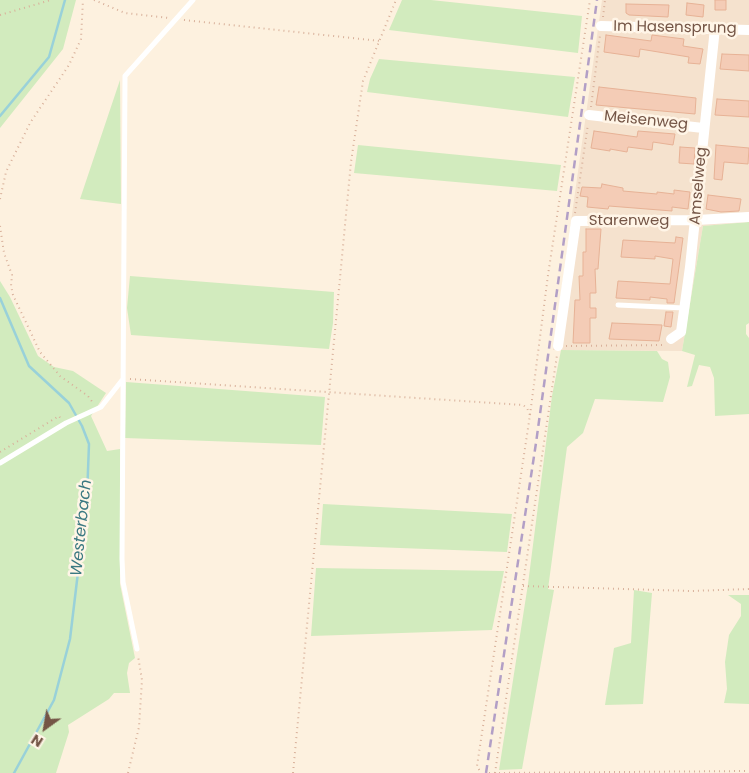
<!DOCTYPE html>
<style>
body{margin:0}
#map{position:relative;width:749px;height:773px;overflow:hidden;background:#fdf1df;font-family:Poppins,sans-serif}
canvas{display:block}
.north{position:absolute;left:20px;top:703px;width:50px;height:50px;-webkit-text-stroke:4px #fff5e7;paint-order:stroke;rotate:212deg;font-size:14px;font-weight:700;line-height:20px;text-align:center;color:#745546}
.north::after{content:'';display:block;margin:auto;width:18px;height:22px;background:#745546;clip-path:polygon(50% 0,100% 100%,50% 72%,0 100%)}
</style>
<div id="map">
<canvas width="749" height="773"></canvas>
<div class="north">N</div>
</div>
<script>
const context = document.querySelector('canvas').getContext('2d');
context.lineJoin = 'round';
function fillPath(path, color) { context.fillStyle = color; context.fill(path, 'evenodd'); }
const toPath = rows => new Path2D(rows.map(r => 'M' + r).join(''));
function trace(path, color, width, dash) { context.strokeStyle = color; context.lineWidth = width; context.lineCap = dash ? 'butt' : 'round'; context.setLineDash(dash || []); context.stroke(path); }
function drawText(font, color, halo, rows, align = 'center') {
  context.font = font + ' Poppins,sans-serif'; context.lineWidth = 5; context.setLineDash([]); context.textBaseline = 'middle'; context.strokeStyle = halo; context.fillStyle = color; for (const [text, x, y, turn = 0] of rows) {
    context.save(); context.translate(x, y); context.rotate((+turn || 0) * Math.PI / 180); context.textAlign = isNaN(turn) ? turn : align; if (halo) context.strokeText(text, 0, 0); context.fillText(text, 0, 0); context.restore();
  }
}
fillPath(toPath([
 [602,0,749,0,749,222,703,226,682,351,553,350]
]), '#f5e2ce');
fillPath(toPath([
 [0,0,76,0,63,49,0,128],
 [402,0,431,0,582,16,578,53,389,30],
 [379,59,575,77,568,117,367,92,370,79],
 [120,80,121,204,80,199],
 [358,145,561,165,557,191,354,173],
 [749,222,749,323,746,325,746,334,749,338,749,414,715,416,714,378,710,367,699,365,692,386,687,387,695,355,682,351,703,226],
 [130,276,334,292,333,323,329,349,131,335,127,308],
 [0,281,10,297,38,356,54,367,73,371,106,393,91,416,107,451,120,449,120,584,135,658,129,663,127,673,130,693,114,693,109,699,68,725,69,732,56,773,0,773],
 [561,350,657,351,662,359,668,362,670,377,663,402,595,399,583,433,567,447,548,589,554,590,522,769,499,770,528,584,552,396],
 [126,382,325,397,321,445,125,438],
 [323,504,512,514,507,552,320,545],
 [316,568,504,571,492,630,311,636],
 [634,590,652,593,643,704,605,705,614,648,631,643],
 [728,595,749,595,749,704,724,703,727,689,725,662,729,635,741,616,741,604]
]), '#d2ebbe');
trace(toPath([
 [0,116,49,57,65,0],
 [0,298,29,366,69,403,82,426,89,444,87,497,70,639,54,700,14,773]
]), '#99d1d9', 2.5);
const building = toPath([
 [715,0,726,0,726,10,715,10,715,0],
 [687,3,704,5,703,17,686,15,687,3],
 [626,4,669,5,668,17,629,15,626,13,626,4],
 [606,35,651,41,652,35,684,39,683,46,703,49,700,64,688,63,689,57,640,49,639,57,604,52,606,35],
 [722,54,749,55,749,71,720,69,722,54],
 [599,87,696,98,695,114,596,105,599,87],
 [717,99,749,101,749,117,715,115,717,99],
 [594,131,637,137,638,131,675,134,673,145,653,142,652,150,628,147,627,152,610,149,610,151,591,148,594,131],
 [716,145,749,148,748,164,724,162,722,180,714,179,716,145],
 [680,147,695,148,694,164,679,163,680,147],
 [602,184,623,188,623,191,657,194,657,192,674,194,674,190,690,192,688,209,672,207,672,211,609,206,608,209,587,207,588,197,580,196,582,187,601,188,602,184],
 [708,195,741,199,739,211,721,212,706,209,708,195],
 [586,229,601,229,598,269,595,269,596,293,590,293,590,308,596,308,596,318,590,318,590,343,573,343,575,300,580,300,579,276,583,276,583,252,586,252,586,229],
 [676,237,683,238,674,303,667,303,667,299,650,297,650,300,616,298,618,281,670,284,673,259,655,256,655,259,621,257,623,240,675,243,676,237],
 [666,312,673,312,671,327,664,326,666,312],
 [612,323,662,325,659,341,609,339,612,323]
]);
fillPath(building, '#f4ccb6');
trace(building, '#e7b296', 1);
trace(toPath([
 [94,0,125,13,169,18],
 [0,15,51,0],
 [603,17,605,0],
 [184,20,380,41],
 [591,107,600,35],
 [0,199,6,172,30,123,69,65,81,39,83,0],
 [575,213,588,124],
 [0,226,4,253,12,275,11,286,13,295,40,352,60,376,88,396,94,404],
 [566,346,666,345],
 [130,379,523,405,527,408,530,415,477,766,481,773],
 [530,415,548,275,590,0],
 [0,452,59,416,61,419],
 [523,586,692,591,749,589],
 [128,773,139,727,142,680,138,656],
 [293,773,351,162,363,81,396,0],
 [489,773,749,771],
 [495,773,557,355]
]), '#d8b09a', 2, [1, 4]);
trace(toPath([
 [618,305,684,308],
 [0,463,66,423,101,407,123,379],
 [137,649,123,582,122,559,125,76,193,0]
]), '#fff', 5);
trace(toPath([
 [601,26,749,30],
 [589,115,703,128],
 [671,339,681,332,690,267,715,28],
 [558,346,576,221,697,220,748,217]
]), '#fff', 10);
trace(toPath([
 [486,773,536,443,597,0]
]), '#b29fc6', 2.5, [8, 5]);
drawText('15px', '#745546', '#fff5e7', [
 ["Im Hasensprung",675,28,1],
 ["Meisenweg",646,121,6],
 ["Amselweg",699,186,-85],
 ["Starenweg",629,221]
]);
drawText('italic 16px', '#3c7982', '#fff5e7', [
 ["Westerbach",82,528,-84]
]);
</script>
